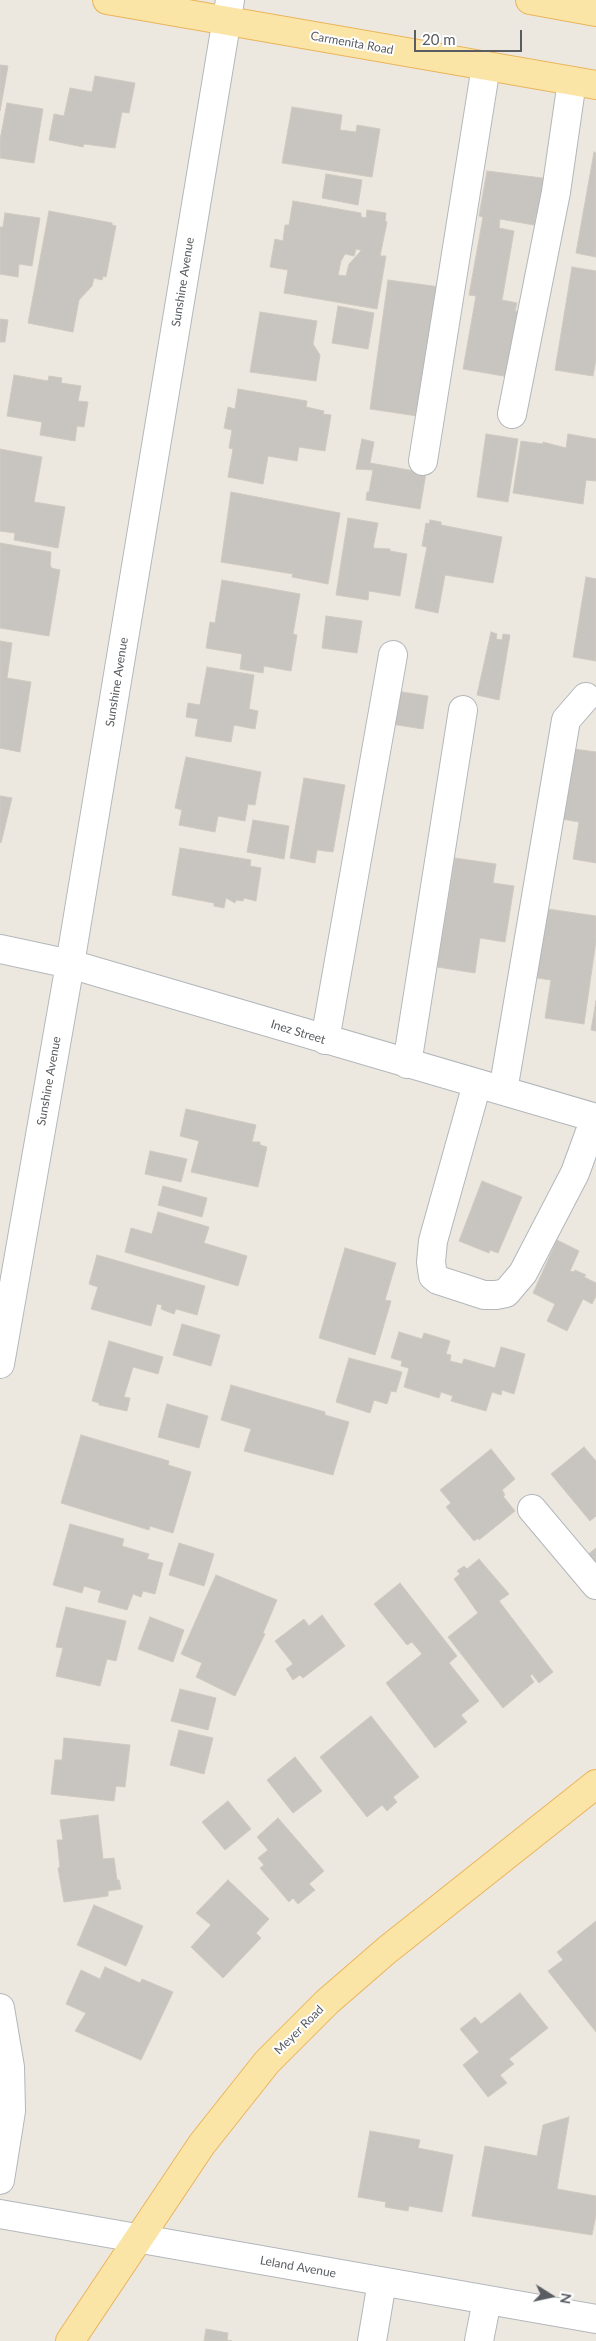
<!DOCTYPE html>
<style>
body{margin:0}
#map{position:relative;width:596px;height:2341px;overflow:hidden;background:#ece8e0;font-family:Lato,sans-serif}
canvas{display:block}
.north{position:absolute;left:526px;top:2271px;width:50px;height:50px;-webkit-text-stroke:4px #fff;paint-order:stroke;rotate:100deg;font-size:14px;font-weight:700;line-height:20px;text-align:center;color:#595d61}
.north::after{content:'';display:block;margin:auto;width:18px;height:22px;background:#595d61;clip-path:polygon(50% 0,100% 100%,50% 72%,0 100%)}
.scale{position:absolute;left:414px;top:30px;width:108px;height:22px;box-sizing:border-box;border:2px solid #595d61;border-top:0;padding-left:6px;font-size:15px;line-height:18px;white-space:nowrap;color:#595d61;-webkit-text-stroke:4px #fff;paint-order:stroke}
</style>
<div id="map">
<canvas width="596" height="2341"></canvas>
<div class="north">N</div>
<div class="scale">20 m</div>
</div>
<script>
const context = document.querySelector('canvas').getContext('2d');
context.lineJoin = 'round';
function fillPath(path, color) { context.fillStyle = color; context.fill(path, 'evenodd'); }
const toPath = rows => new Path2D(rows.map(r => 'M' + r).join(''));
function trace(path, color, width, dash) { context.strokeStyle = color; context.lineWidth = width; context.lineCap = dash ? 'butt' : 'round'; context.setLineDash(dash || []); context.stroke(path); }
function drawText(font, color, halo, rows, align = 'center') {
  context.font = font + ' Lato,sans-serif'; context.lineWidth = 4; context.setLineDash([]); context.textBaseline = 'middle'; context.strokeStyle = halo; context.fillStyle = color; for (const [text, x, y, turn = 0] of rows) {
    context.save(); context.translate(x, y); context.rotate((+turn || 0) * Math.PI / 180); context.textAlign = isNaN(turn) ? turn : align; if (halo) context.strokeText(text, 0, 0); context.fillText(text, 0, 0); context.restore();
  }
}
const building = toPath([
 [0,65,8,66,0,111,0,65],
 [95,76,135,83,129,113,122,112,115,148,84,144,83,147,49,140,54,114,64,116,70,88,92,92,95,76],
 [7,103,43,109,34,163,0,158,0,140,7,103],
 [292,107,342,115,340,130,356,132,357,125,380,129,372,177,282,163,292,107],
 [594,152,596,153,596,257,576,253,594,152],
 [487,171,550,179,543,215,536,214,534,225,500,219,499,228,514,231,502,300,517,303,515,311,524,312,509,377,463,369,476,296,469,295,483,217,479,216,487,171],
 [326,174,362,180,358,205,322,198,326,174],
 [293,201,361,213,361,217,366,218,367,210,386,213,385,221,387,222,380,256,386,256,377,309,284,293,288,270,270,267,275,239,283,241,285,225,289,225,293,201],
 [356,249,361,250,360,252,349,264,346,276,338,275,341,261,345,254,354,256,356,249],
 [49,211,112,223,112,225,116,226,106,277,103,276,102,280,94,278,92,286,79,300,73,332,28,323,49,211],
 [5,213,40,218,32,266,19,264,18,277,0,274,0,227,3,227,5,213],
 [572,267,596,271,596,359,593,376,555,370,572,267],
 [388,280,440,287,417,416,370,409,388,280],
 [338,306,374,313,368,349,332,343,338,306],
 [260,312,317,321,313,344,320,355,316,381,250,372,260,312],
 [0,319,8,320,5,342,0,342,0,319],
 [14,375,48,381,49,376,62,378,61,383,81,386,78,401,88,402,84,427,77,426,75,441,40,435,42,422,7,416,14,375],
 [238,389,307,401,306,407,324,411,323,414,331,415,325,451,299,447,297,461,268,456,263,484,228,477,233,449,229,448,232,430,224,428,228,407,235,409,238,389],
 [486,434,518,439,508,502,477,497,486,434],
 [568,434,596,439,596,481,586,480,583,504,513,493,521,441,543,444,543,442,566,448,568,434],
 [362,439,374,442,370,463,426,473,420,509,366,500,367,492,369,492,373,470,356,469,362,439],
 [0,449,42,457,34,502,65,507,58,548,14,540,15,533,0,531,0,449],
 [231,492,340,513,328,584,292,577,293,574,221,562,231,492],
 [348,518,378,523,373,548,390,549,390,551,407,554,400,596,369,591,368,600,336,595,348,518],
 [430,520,441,522,441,525,502,537,493,583,445,575,438,613,415,608,427,547,422,546,426,523,429,524,430,520],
 [0,543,51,552,50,566,51,566,51,568,60,570,49,636,0,628,0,543],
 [586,577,596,579,596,661,573,657,586,577],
 [222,580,300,594,293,634,297,635,291,671,264,666,263,673,240,669,242,654,206,648,210,622,215,623,222,580],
 [326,616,362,621,357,653,322,648,326,616],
 [491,632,497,634,496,639,502,640,503,634,510,635,499,700,477,695,491,632],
 [0,641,12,643,7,678,31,682,20,752,0,748,0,641],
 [207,667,254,675,249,709,258,711,255,729,234,725,231,742,195,736,198,719,186,717,188,703,200,705,207,667],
 [396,691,428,696,423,729,391,724,396,691],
 [574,749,596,752,596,863,573,859,579,822,562,819,574,749],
 [186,757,261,772,255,805,248,804,245,821,218,816,215,832,179,825,182,810,175,808,186,757],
 [304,778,345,785,333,852,317,850,315,863,290,858,304,778],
 [0,796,12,798,1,843,0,842,0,796],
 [253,820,289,826,284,859,247,852,253,820],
 [180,848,251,860,250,866,261,868,256,901,244,898,243,901,236,900,235,903,226,898,224,908,214,906,214,903,172,895,180,848],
 [455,858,496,864,493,883,514,886,505,942,480,938,475,973,437,967,455,858],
 [548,909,596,916,596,941,584,1024,545,1018,551,980,537,978,548,909],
 [596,1001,596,1031,591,1030,596,1001],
 [186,1109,256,1125,252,1142,260,1142,260,1145,267,1147,258,1187,191,1172,199,1141,180,1136,186,1109],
 [150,1151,187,1159,181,1182,145,1174,150,1151],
 [482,1181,522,1197,498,1253,490,1250,489,1253,459,1241,482,1181],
 [163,1186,207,1198,202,1217,158,1205,163,1186],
 [158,1212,209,1227,204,1243,247,1256,238,1286,125,1252,131,1228,152,1234,158,1212],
 [557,1240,579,1251,570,1271,574,1272,575,1270,586,1275,584,1277,596,1283,596,1296,592,1304,583,1299,567,1331,547,1321,555,1304,533,1293,557,1240],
 [345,1248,396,1263,385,1300,391,1301,375,1355,319,1338,345,1248],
 [97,1255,205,1286,197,1315,176,1309,174,1314,161,1309,162,1305,157,1304,151,1326,91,1309,98,1287,89,1284,97,1255],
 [182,1324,220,1335,211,1366,173,1355,182,1324],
 [399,1332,422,1339,424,1333,450,1341,446,1354,451,1355,450,1361,462,1364,464,1359,495,1368,501,1347,525,1354,514,1394,502,1390,501,1395,492,1392,486,1411,451,1401,453,1396,441,1392,439,1398,404,1387,409,1368,401,1366,402,1361,391,1358,399,1332],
 [109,1341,163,1357,158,1374,133,1367,124,1397,130,1398,127,1411,99,1405,99,1403,92,1401,109,1341],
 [349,1358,402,1372,396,1392,391,1391,387,1404,374,1400,370,1413,336,1402,349,1358],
 [231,1385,325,1412,325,1415,349,1422,333,1475,244,1451,251,1429,221,1420,231,1385],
 [167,1404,208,1416,199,1448,158,1437,167,1404],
 [81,1435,169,1461,168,1465,191,1472,173,1533,150,1526,149,1530,61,1503,81,1435],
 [584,1447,596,1461,596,1516,590,1521,551,1474,584,1447],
 [491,1449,515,1479,502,1490,505,1495,503,1496,515,1511,479,1540,478,1538,474,1541,446,1507,451,1503,440,1490,491,1449],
 [70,1524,124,1539,122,1546,149,1554,147,1559,163,1563,155,1594,143,1591,141,1597,133,1594,127,1610,98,1602,101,1591,84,1586,82,1593,53,1585,70,1524],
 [179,1543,214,1554,204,1586,169,1575,179,1543],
 [596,1548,596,1569,586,1556,596,1548],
 [479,1559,509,1594,499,1601,553,1672,539,1683,532,1674,530,1676,534,1682,503,1708,448,1637,478,1613,454,1579,460,1574,457,1571,464,1566,467,1569,479,1559],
 [216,1575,277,1600,263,1633,265,1634,235,1696,196,1677,202,1663,181,1654,216,1575],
 [400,1583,457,1656,449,1663,479,1701,461,1715,467,1722,435,1748,386,1683,422,1654,412,1642,407,1645,374,1604,400,1583],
 [66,1607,126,1621,116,1661,107,1659,100,1686,56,1676,63,1648,56,1647,66,1607],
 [322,1615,345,1646,303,1678,300,1675,293,1680,286,1669,293,1664,275,1641,304,1619,309,1626,322,1615],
 [150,1617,184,1630,173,1662,138,1649,150,1617],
 [180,1689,216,1698,208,1730,171,1721,180,1689],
 [371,1716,419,1777,393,1797,397,1802,387,1811,382,1805,367,1817,320,1757,371,1716],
 [179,1730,213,1738,204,1774,170,1765,179,1730],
 [64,1738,130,1745,125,1787,116,1786,114,1801,51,1794,55,1760,62,1760,64,1738],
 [295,1757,322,1791,293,1813,267,1780,295,1757],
 [228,1801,251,1829,225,1850,202,1822,228,1801],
 [98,1815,103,1859,114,1858,117,1880,119,1880,121,1889,108,1891,108,1896,64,1902,58,1868,60,1867,57,1840,63,1840,60,1820,98,1815],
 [278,1818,324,1871,309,1884,315,1890,298,1904,293,1898,289,1902,260,1868,264,1865,258,1858,268,1850,257,1837,278,1818],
 [228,1880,269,1919,256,1933,261,1938,223,1978,191,1947,211,1925,196,1913,228,1880],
 [94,1905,143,1926,126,1966,77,1945,94,1905],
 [596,1921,596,2032,548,1971,563,1960,557,1952,596,1921],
 [105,1967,140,1983,142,1979,173,1992,141,2060,75,2031,86,2013,66,2004,81,1970,100,1979,105,1967],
 [520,1993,548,2028,509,2059,514,2064,500,2075,507,2083,488,2097,463,2065,479,2052,460,2029,475,2017,481,2024,520,1993],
 [569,2117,557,2189,596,2196,596,2215,592,2235,472,2216,485,2146,537,2156,543,2125,569,2117],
 [370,2131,420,2140,418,2148,453,2155,442,2212,409,2206,408,2211,385,2207,386,2202,358,2197,370,2131],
 [206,2329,228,2333,227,2340,232,2341,204,2341,206,2329]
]);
fillPath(building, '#c8c5c0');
trace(building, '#d0c9bf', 1);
const minor = toPath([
 [512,414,556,192,572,81],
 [423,461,486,66],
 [0,949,70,964,596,1118],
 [325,1040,393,655],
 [407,1064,463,710],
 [477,1084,433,1241,431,1262,433,1276,438,1280,484,1295,496,1295,506,1293,523,1273,575,1173,595,1118],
 [503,1091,566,720,586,697],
 [0,1364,70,964,230,0],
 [532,1509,596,1585],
 [0,2008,10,2067,11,2111,0,2180],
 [0,2214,596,2319],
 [372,2341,382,2282],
 [479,2341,487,2300]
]);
const major = toPath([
 [107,0,596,85],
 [530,0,596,12],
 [70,2341,202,2144,267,2062,327,2002,387,1950,596,1784]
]);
trace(minor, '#b3b7bb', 30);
trace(major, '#ebb45a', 30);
trace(minor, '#fff', 28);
trace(major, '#fbe5a6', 28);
drawText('12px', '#595d61', '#fff', [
 ["Carmenita Road",352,43,10],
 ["Sunshine Avenue",183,282,-81],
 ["Sunshine Avenue",117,682,-81],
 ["Inez Street",298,1032,17],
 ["Sunshine Avenue",49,1081,-80],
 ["Meyer Road",299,2030,-45],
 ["Leland Avenue",298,2267,10]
]);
</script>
